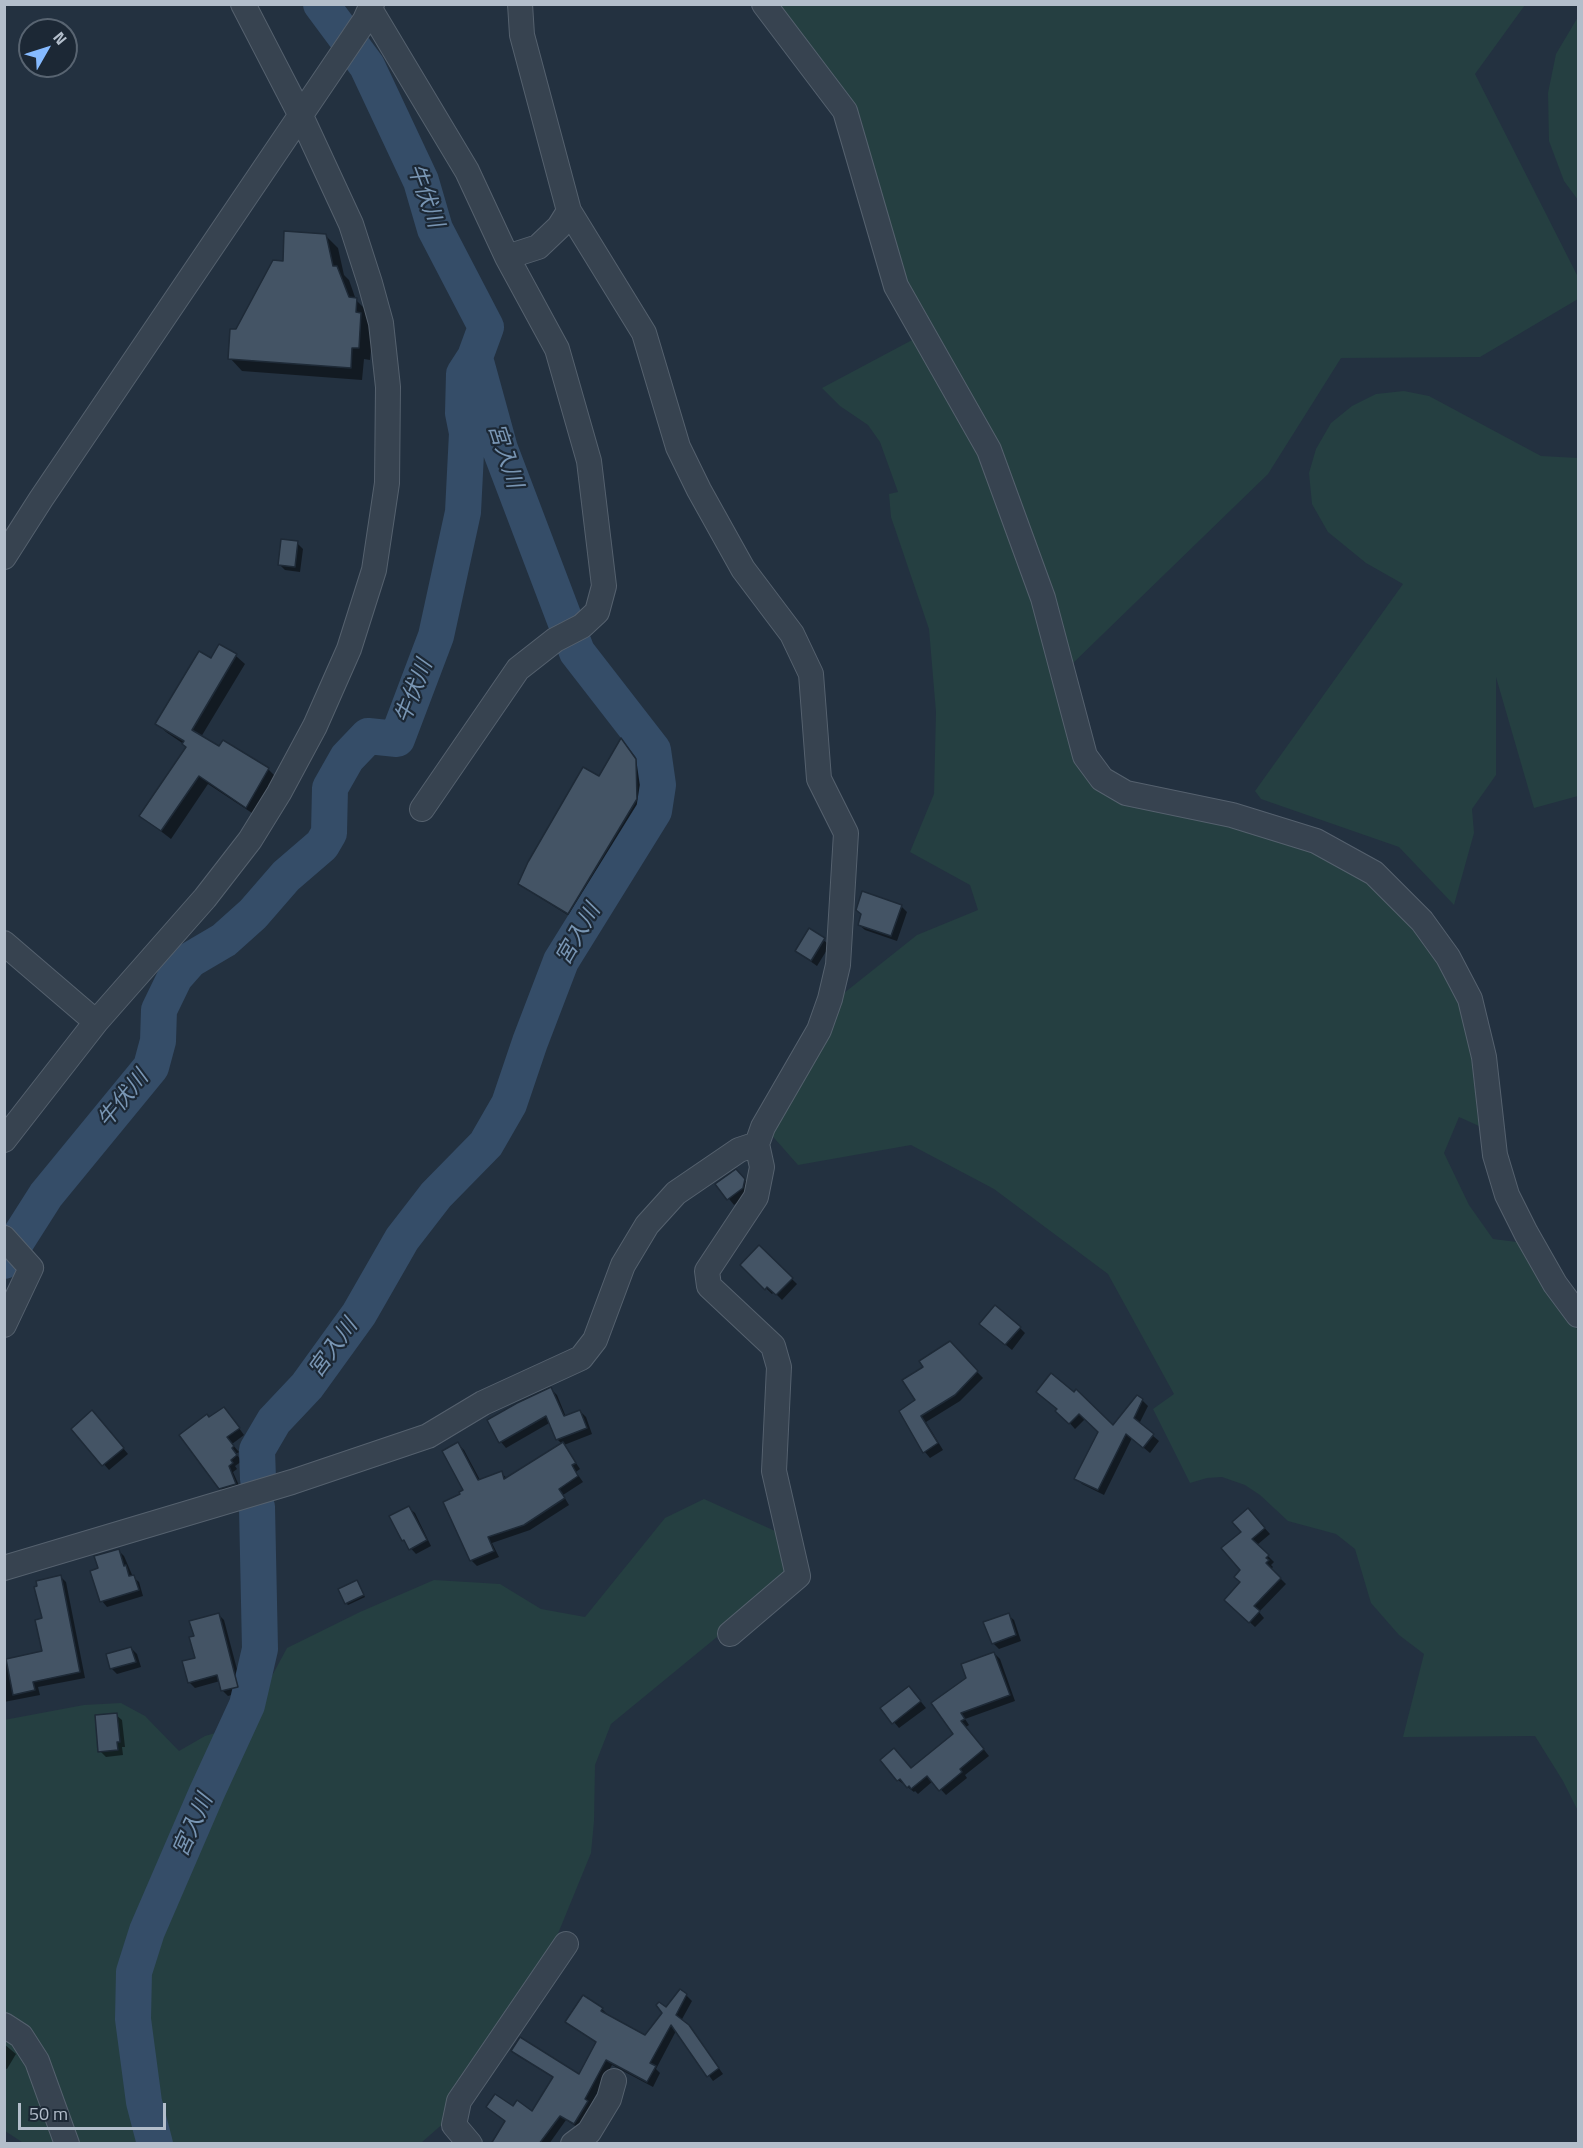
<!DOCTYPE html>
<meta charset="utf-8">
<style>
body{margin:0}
#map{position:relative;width:1583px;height:2148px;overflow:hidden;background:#233140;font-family:"Titillium Web",sans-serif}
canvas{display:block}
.frame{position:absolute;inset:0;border:6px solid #b3becb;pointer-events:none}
.north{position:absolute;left:18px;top:18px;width:60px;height:60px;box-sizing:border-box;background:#1c2835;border:2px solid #586471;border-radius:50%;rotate:51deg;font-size:16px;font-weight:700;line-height:24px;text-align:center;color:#b3becb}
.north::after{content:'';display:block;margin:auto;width:21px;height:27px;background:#85baff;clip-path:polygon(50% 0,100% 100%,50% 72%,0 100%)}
.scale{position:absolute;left:18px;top:2103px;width:148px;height:27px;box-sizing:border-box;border:3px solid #b3becb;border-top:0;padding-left:8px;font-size:18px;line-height:21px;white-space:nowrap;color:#b3becb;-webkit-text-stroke:4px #1c2835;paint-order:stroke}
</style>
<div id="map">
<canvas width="1583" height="2148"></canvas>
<div class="frame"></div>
<div class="north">N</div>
<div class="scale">50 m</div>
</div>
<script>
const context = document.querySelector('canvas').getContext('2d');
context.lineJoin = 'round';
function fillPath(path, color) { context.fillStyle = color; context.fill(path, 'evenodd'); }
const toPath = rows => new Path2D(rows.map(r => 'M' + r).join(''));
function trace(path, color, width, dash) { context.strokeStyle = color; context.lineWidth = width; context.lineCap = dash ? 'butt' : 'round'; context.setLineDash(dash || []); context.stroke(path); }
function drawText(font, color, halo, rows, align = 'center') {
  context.font = font + ' "Titillium Web","Noto Sans JP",sans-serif'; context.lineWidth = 4.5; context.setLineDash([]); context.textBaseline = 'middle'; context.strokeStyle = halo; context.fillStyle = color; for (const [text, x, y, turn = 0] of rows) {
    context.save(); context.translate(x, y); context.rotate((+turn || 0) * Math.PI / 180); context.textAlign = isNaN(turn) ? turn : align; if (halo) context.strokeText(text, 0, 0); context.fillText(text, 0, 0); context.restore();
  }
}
fillPath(toPath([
 [778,5,1525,5,1475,74,1578,277,1578,299,1480,357,1341,358,1268,474,1070,666,908,284,889,231,861,119,840,85],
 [1578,17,1578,200,1564,181,1549,141,1548,93,1556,54],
 [914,339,979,446,1029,586,1085,773,1185,814,1300,847,1335,862,1355,873,1398,909,1435,956,1459,1004,1470,1047,1479,1126,1459,1117,1444,1153,1469,1205,1493,1239,1517,1242,1548,1289,1578,1331,1578,1811,1563,1781,1535,1736,1403,1737,1424,1654,1399,1635,1371,1603,1355,1549,1336,1534,1288,1521,1260,1495,1245,1485,1222,1477,1207,1478,1190,1483,1153,1409,1174,1394,1108,1274,994,1189,911,1145,798,1165,768,1131,834,1001,917,935,978,910,970,885,910,852,934,794,936,712,929,629,891,517,889,494,898,492,880,442,868,425,840,406,822,388],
 [1404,391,1429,396,1541,456,1578,458,1578,796,1534,808,1496,677,1496,775,1472,809,1474,833,1454,905,1399,847,1261,799,1255,791,1403,584,1366,563,1328,532,1312,504,1309,473,1316,449,1331,423,1352,406,1376,394],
 [704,1499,784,1535,790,1577,611,1724,595,1765,594,1821,591,1853,555,1941,446,2121,421,2143,25,2144,5,2131,4,1720,84,1705,121,1703,145,1716,179,1751,205,1736,246,1724,287,1648,360,1612,434,1580,500,1584,541,1609,585,1617,665,1518]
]), '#253f41');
fillPath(toPath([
 [326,236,338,248,344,275,349,280,356,300,368,312,368,321,373,327,370,360,364,359,362,380,242,371,230,358,237,331,284,262],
 [297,543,303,549,300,572,285,570,279,564],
 [236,656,245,664,201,737,220,748,268,769,277,778,255,815,208,784,171,839,141,816,188,747,166,732,157,723,211,660],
 [627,746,641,766,643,805,574,919,526,889,520,884,600,778],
 [901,906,907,912,897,941,865,930,859,925,863,915],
 [809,930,830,945,817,966,796,951],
 [742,1177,750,1186,748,1194,734,1205,717,1184],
 [759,1247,797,1284,782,1300,774,1292,772,1294,742,1265],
 [1020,1328,1025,1333,1012,1350,987,1329],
 [949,1343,983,1378,960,1401,926,1422,943,1450,930,1458,925,1452,917,1401,925,1367],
 [551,1389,557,1395,566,1417,580,1411,586,1417,592,1434,564,1445,580,1469,576,1472,583,1482,563,1495,569,1505,530,1530,492,1543,499,1557,477,1566,471,1560,462,1495,465,1491,458,1444,464,1450,480,1480,501,1473,508,1479,562,1444,557,1439,551,1422,506,1448,501,1442],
 [1044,1398,1113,1428,1142,1400,1148,1406,1139,1424,1159,1441,1150,1453,1132,1438,1104,1495,1082,1484,1076,1478,1099,1431,1086,1418,1075,1429,1058,1410],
 [229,1414,244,1435,232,1444,239,1452,236,1454,242,1461,235,1466,237,1469,233,1472,241,1490,226,1494,220,1488,210,1419],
 [98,1418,128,1454,109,1470,73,1429],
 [409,1508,415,1513,431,1546,416,1554,403,1540],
 [1253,1515,1270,1534,1257,1545,1274,1562,1271,1565,1273,1567,1271,1569,1286,1584,1259,1612,1264,1618,1255,1627,1226,1600,1242,1582,1243,1532],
 [118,1550,124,1556,133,1577,139,1582,143,1596,107,1607,102,1601,100,1569],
 [61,1577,66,1582,85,1678,38,1687,40,1695,4,1702,4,1661,44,1652,44,1620],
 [357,1582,365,1597,348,1605,346,1603],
 [218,1614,224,1620,243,1692,228,1696,222,1690,220,1681,195,1688,189,1682,197,1659,195,1638],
 [1008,1615,1014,1620,1021,1641,999,1649,993,1643],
 [131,1648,137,1654,141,1667,117,1674,111,1668],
 [994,1653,1000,1659,1015,1701,965,1719,969,1725,966,1727,989,1756,965,1775,967,1778,946,1795,933,1781,918,1794,915,1791,914,1792,898,1780,882,1760,911,1770,955,1734,968,1679],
 [914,1693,926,1708,899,1728,882,1708],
 [116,1715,122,1720,125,1747,122,1747,123,1755,106,1757,100,1751],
 [686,1995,692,2001,681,2021,694,2033,723,2074,713,2081,676,2031,656,2069,660,2073,653,2087,612,2065,590,2106,593,2108,580,2129,566,2120,549,2144,535,2144,488,2107,513,2108,532,2114,554,2078,518,2056,513,2051,580,2076,597,2043,573,2027,602,2009,608,2015,645,2037,666,2010],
 [4,2044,16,2054,7,2069,4,2068]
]), '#0007');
trace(toPath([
 [4,1261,46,1195,151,1067,158,1041,159,1010,175,977,190,960,224,940,253,914,286,876,322,845,329,833,330,788,347,758,368,736,397,739,436,636,463,512,467,433,463,413,464,374,475,357,486,327,435,229,421,181,367,66,321,4],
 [258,1479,257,1450,274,1421,307,1386,359,1314,402,1239,436,1195,486,1144,509,1104,530,1042,561,961,654,811,658,785,653,750,577,652,500,449,475,358],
 [155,2144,144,2102,133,2019,134,1972,147,1931,207,1792,247,1705,260,1649,257,1507]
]), '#354d68', 36);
const building = toPath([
 [284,231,326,234,333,266,337,266,349,297,357,298,356,312,361,313,359,348,352,348,351,368,228,359,230,329,236,329,273,260,283,261,284,231],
 [281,539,298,541,295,567,278,565,281,539],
 [219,644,237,654,192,730,219,746,223,740,269,768,246,808,199,776,161,831,139,816,186,747,182,744,184,741,155,724,199,651,211,658,219,644],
 [621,738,636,759,637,799,568,914,518,884,528,862,583,767,599,776,621,738],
 [862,891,902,905,891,936,858,925,861,914,856,910,862,891],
 [809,928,825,938,811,961,795,951,809,928],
 [736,1169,745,1179,743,1188,727,1200,715,1184,736,1169],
 [759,1245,793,1278,776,1295,767,1287,765,1290,740,1265,759,1245],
 [995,1305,1021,1327,1005,1345,979,1324,995,1305],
 [950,1341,978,1371,955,1395,921,1416,938,1443,923,1453,899,1411,915,1400,902,1380,923,1367,919,1361,950,1341],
 [1051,1373,1074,1392,1076,1389,1113,1425,1137,1395,1143,1399,1134,1418,1154,1434,1143,1448,1126,1434,1098,1490,1074,1479,1098,1432,1079,1414,1069,1424,1055,1411,1057,1409,1036,1392,1051,1373],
 [551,1387,564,1416,580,1410,587,1428,556,1440,546,1416,499,1443,487,1420,517,1403,551,1387],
 [224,1407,240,1428,227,1437,234,1446,232,1448,237,1455,231,1460,233,1463,229,1466,236,1484,219,1489,179,1435,207,1414,209,1417,224,1407],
 [92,1410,124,1448,102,1466,71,1429,92,1410],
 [458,1442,478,1480,502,1471,504,1479,563,1442,576,1463,572,1465,578,1476,559,1489,565,1498,524,1525,488,1537,494,1551,470,1561,443,1502,460,1494,459,1492,463,1490,442,1451,458,1442],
 [409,1506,427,1540,409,1550,404,1540,402,1541,389,1516,409,1506],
 [1248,1508,1265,1528,1252,1539,1269,1555,1266,1558,1269,1560,1266,1563,1281,1578,1254,1606,1260,1611,1249,1623,1224,1600,1240,1582,1234,1577,1240,1570,1221,1548,1241,1532,1232,1522,1248,1508],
 [119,1549,124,1566,126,1565,129,1576,134,1575,139,1590,100,1602,90,1571,98,1568,94,1556,119,1549],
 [61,1575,80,1672,33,1682,35,1690,13,1695,6,1659,42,1651,35,1620,42,1618,34,1587,37,1586,36,1581,61,1575],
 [357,1580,364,1595,345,1604,338,1589,357,1580],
 [219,1613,238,1687,221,1691,217,1675,188,1683,182,1661,195,1658,189,1637,194,1636,189,1621,219,1613],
 [1009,1613,1016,1635,992,1644,983,1622,1009,1613],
 [131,1647,136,1662,110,1669,106,1654,131,1647],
 [994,1652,1010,1695,961,1713,965,1719,961,1721,984,1749,960,1769,962,1772,939,1791,927,1776,911,1789,909,1786,907,1788,900,1779,897,1781,880,1760,894,1748,911,1768,953,1734,931,1703,966,1678,961,1664,994,1652],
 [909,1686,921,1701,892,1724,880,1708,909,1686],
 [117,1713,120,1742,117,1742,118,1750,98,1752,95,1715,117,1713],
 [680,1989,687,1994,676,2015,689,2025,719,2068,707,2077,671,2025,650,2063,656,2066,647,2082,606,2060,585,2099,588,2101,574,2124,560,2116,539,2144,491,2144,505,2121,486,2107,495,2094,513,2106,517,2100,532,2111,553,2077,511,2051,520,2037,579,2074,596,2042,565,2022,583,1995,603,2008,601,2011,645,2035,662,2013,656,2005,659,2002,666,2007,680,1989]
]);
fillPath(building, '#445465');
trace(building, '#1e2a37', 1.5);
const minor = toPath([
 [520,4,522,35,569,211,644,333,678,447,699,490,743,569,792,634,811,674,819,779,846,833,838,965,830,999,819,1030,763,1127,757,1144,762,1167,756,1197,707,1271,709,1286,773,1346,779,1367,774,1471,798,1576,730,1634],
 [764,4,845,111,896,286,989,450,1043,598,1085,756,1102,779,1126,793,1232,815,1316,841,1374,873,1422,921,1448,957,1470,999,1484,1057,1495,1155,1507,1195,1526,1233,1555,1284,1578,1315],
 [370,9,467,171,507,257,557,349,589,461,604,586,597,612,582,626,555,640,518,669,422,809],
 [507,257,538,247,559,227,569,211],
 [4,557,41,499,365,20,372,4],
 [4,943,96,1022],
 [4,1140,96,1022,205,898,250,840,279,793,315,726,349,649,374,570,387,483,388,387,381,323,370,283,351,224,301,116,243,4],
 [4,1238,31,1268,4,1325],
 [4,1568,292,1482,428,1436,483,1403,581,1358,595,1340,623,1265,647,1225,676,1193,739,1150,757,1144],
 [4,2025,21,2036,37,2061,67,2144],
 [470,2144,454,2125,459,2101,566,1944],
 [573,2144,589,2132,609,2099,614,2081]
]);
trace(minor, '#55616e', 26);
trace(minor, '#374350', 24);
drawText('italic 22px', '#7996b4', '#1c2835', [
 ["牛伏川",424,196,70],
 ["宮入川",504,456,72],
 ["牛伏川",415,692,-69],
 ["宮入川",579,935,-60],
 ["牛伏川",124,1100,-51],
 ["宮入川",334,1349,-54],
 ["宮入川",194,1826,-66]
]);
</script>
